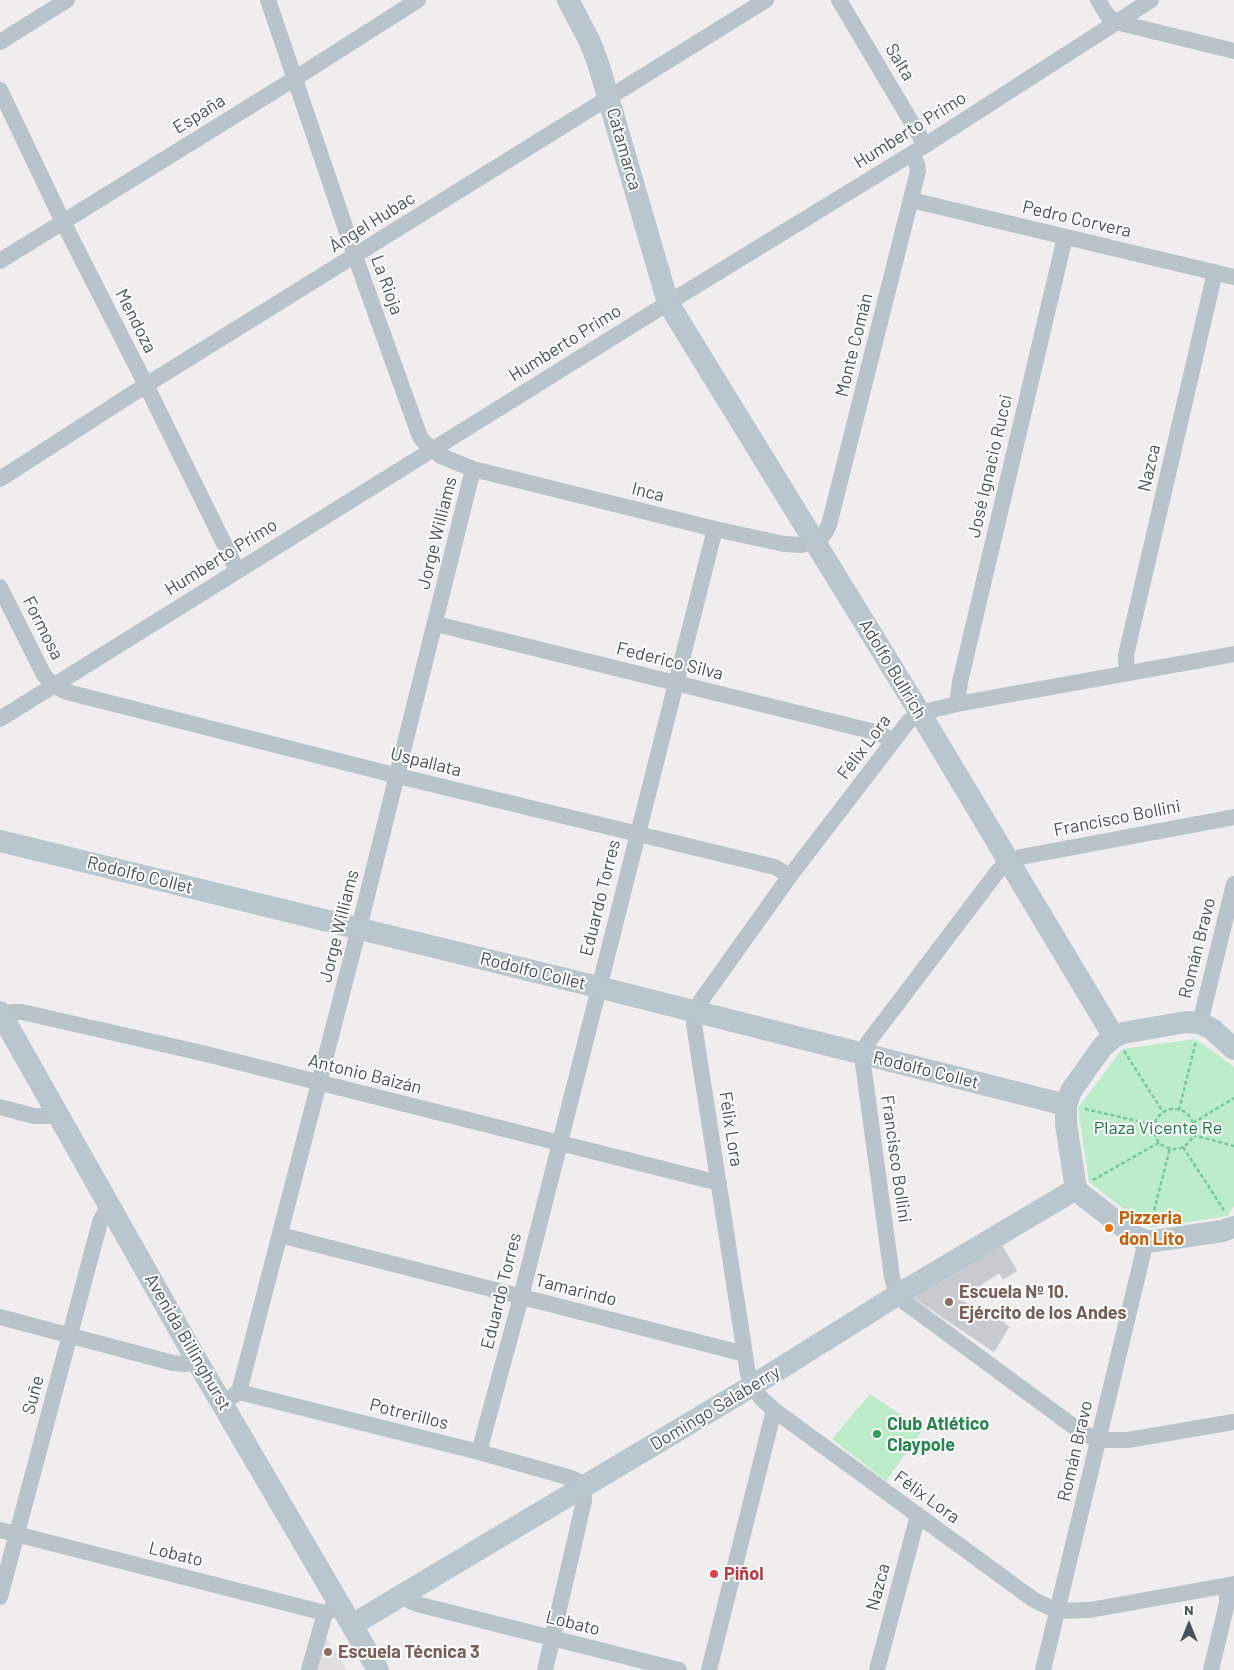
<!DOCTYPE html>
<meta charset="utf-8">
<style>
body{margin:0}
#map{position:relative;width:1234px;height:1670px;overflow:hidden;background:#f0edee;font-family:Barlow,sans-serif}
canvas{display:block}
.north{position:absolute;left:1164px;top:1600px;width:50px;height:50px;-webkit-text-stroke:4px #fff;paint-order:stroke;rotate:0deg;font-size:14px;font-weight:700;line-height:20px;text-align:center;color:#47525a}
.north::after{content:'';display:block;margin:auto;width:18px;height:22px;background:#47525a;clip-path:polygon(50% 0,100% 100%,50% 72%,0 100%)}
</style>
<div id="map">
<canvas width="1234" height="1670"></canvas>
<div class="north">N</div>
</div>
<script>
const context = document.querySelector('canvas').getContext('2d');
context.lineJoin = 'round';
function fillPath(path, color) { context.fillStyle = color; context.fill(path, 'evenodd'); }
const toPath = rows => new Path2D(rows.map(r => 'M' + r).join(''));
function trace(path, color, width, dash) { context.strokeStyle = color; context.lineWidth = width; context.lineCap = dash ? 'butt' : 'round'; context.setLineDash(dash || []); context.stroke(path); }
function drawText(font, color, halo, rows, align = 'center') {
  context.font = font + ' Barlow,sans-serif'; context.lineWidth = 4; context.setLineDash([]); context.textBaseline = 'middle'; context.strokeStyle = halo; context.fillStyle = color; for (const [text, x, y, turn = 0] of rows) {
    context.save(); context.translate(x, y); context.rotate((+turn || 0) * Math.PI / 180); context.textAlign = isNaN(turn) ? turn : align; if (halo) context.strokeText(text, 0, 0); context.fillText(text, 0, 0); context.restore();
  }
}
fillPath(toPath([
 [326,1637,347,1670,316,1670]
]), '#e1dedf');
fillPath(toPath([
 [1196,1039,1234,1067,1234,1206,1228,1216,1149,1228,1089,1182,1078,1108,1122,1049],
 [870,1394,923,1429,886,1481,832,1439]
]), '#bdeccb');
const building = toPath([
 [1002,1245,1017,1271,1003,1279,999,1273,960,1299,989,1319,994,1314,1009,1327,994,1352,914,1298,1002,1245]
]);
fillPath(building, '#c7cbd0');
trace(building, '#d2d4d9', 1);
trace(toPath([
 [1124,1051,1163,1112],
 [1085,1109,1155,1125],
 '1154 1129a20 20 0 1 1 40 0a20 20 0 1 1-40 0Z',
 [1179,1110,1196,1041],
 [1193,1123,1234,1098],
 [1193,1135,1234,1146],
 [1183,1147,1225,1212],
 [1093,1180,1160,1142],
 [1151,1223,1170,1148]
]), '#78c899', 2.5, [4, 2.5]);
trace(toPath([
 [268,0,355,256,420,437,425,443,441,456,473,469,715,529,784,544,801,545,815,542,825,533,829,525,918,171,917,164,911,154],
 [839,0,925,145],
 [1098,0,1107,15,1116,22,1234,51],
 [0,42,67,0],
 [0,90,63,222,146,385,237,570],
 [911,200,1234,277],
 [0,261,294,79,418,0],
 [0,479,146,385,766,0],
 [0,587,44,675,52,685,67,692,398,776,775,867,790,876],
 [436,624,879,733,893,741],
 [1234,654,957,704,920,713,908,722,790,876,700,1002,695,1013,694,1024,748,1374,752,1386,761,1398,774,1410,1034,1600,1057,1611,1090,1610,1234,1584],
 [1127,673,1126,655,1215,272],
 [957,704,960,682,1065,237],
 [0,719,668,303,921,148,1151,0],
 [1234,817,1021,857,1009,862,998,871,866,1045,863,1064,892,1277,894,1285,906,1303,1081,1432,1098,1440,1128,1440,1234,1422],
 [2,1015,11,1012,22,1012,202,1053,719,1183],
 [1200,1023,1234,884],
 [0,1107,34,1116,57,1116],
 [280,1235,745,1354],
 [0,1317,173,1363,185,1364,197,1361],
 [239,1392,359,928,473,469],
 [230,1398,239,1392,479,1452,571,1478,579,1482,584,1487,584,1501,545,1670],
 [479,1452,521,1297,715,529],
 [0,1530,325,1613,341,1605],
 [402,1594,410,1601,417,1604,679,1670],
 [0,1597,100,1222,109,1205],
 [309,1670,325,1613],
 [709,1670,774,1410],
 [877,1670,918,1515],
 [1043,1670,1146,1241],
 [1211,1670,1227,1603,1227,1586]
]), '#b9c3ca', 16);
trace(toPath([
 [568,0,590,42,599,66,668,303,920,713,1114,1037],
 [0,841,598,987,1066,1105],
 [0,1012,197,1361,378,1670],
 [1234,1049,1212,1029,1200,1023,1186,1022,1123,1033,1114,1037,1103,1046,1071,1091,1066,1105,1066,1124,1076,1189,1081,1194,1135,1236,1146,1241,1155,1241,1222,1231,1234,1227],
 [352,1625,752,1386,899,1294,1076,1189]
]), '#bac6ce', 22);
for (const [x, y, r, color] of [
 [1109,1228,5,"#e8710a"],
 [949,1302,5,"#8d6e63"],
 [877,1434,5,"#2e9e5b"],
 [714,1574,5,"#e0444e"],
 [328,1652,5,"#8d6e63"]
]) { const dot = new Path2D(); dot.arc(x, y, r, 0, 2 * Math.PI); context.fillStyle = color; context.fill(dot); trace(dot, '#fff', 2); }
drawText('18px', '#47525a', '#fff', [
 ["Salta",900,62,59],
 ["España",199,114,-32],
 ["Humberto Primo",910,130,-32],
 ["Catamarca",624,149,74],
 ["Pedro Corvera",1077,219,13],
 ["Ángel Hubac",372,222,-32],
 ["La Rioja",387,285,70],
 ["Mendoza",136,321,63],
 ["Humberto Primo",565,343,-32],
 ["Monte Comán",854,345,-76],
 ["José Ignacio Rucci",990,466,-77],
 ["Nazca",1149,468,-77],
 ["Inca",648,492,14],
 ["Jorge Williams",437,533,-76],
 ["Humberto Primo",221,557,-32],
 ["Formosa",43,628,63],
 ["Federico Silva",670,661,14],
 ["Adolfo Bullrich",893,669,59],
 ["Félix Lora",864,747,-53],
 ["Uspallata",426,762,14],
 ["Francisco Bollini",1117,818,-11],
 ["Rodolfo Collet",140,875,14],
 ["Eduardo Torres",600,898,-76],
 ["Jorge Williams",339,926,-76],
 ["Román Bravo",1197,948,-76],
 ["Rodolfo Collet",533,971,14],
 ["Rodolfo Collet",926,1070,14],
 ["Antonio Baizán",365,1074,14],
 ["Félix Lora",731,1129,81],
 ["Francisco Bollini",896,1159,82],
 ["Tamarindo",576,1290,14],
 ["Eduardo Torres",501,1291,-76],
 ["Avenida Billinghurst",188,1342,60],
 ["Suñe",33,1395,-75],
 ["Domingo Salaberry",715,1408,-31],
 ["Potrerillos",409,1414,14],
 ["Román Bravo",1075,1451,-77],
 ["Félix Lora",927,1497,36],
 ["Lobato",176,1554,14],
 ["Nazca",878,1587,-75],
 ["Lobato",573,1623,14]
]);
drawText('18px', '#1c7741', '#fff', [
 ["Plaza Vicente Re",1158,1128]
]);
drawText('bold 18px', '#c56008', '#fff', [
 ["Pizzeria",1119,1218],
 ["don Lito",1119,1239]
], 'left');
drawText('bold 18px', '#785e54', '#fff', [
 ["Escuela Nº 10.",959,1292],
 ["Ejército de los Andes",959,1313],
 ["Escuela Técnica 3",338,1652]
], 'left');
drawText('bold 18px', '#27864d', '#fff', [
 ["Club Atlético",887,1424],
 ["Claypole",887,1445]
], 'left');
drawText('bold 18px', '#be3a42', '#fff', [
 ["Piñol",724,1574]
], 'left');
</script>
